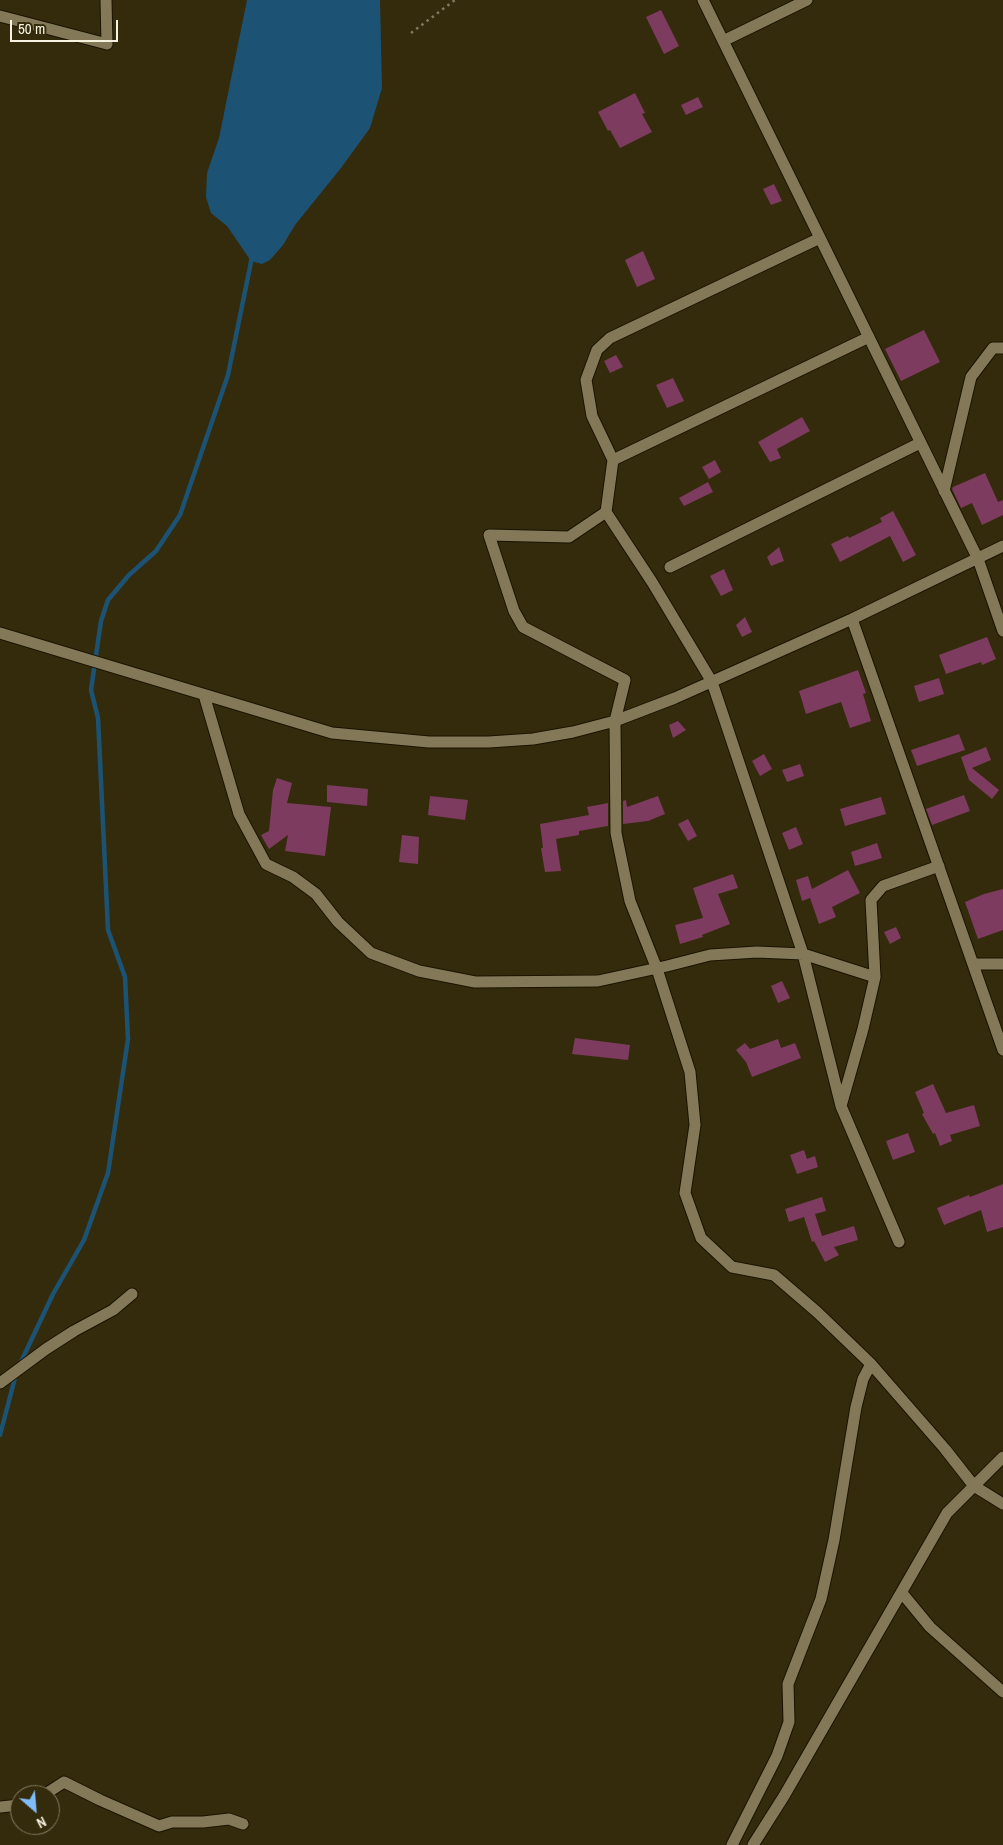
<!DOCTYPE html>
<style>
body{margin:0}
#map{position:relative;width:1003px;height:1845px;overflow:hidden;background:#342b0c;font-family:"Archivo Narrow",sans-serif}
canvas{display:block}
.north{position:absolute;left:10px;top:1785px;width:50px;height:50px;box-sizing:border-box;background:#342b0c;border:1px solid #827a61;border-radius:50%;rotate:153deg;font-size:14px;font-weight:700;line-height:20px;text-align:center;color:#f7f1e0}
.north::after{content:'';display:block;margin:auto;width:18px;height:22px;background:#7ebdf9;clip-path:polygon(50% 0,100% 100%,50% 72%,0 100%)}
.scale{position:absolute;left:10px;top:20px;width:108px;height:22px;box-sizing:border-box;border:2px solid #f7f1e0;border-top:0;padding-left:6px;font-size:15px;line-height:18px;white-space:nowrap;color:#f7f1e0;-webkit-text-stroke:4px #342b0c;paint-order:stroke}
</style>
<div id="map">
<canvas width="1003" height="1845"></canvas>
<div class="north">N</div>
<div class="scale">50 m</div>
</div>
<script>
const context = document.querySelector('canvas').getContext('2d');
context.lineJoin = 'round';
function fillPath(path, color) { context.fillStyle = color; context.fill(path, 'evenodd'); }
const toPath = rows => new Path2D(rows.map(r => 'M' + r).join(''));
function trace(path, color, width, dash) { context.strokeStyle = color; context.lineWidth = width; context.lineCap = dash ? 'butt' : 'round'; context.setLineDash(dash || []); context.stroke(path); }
fillPath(toPath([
 [247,0,380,0,382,88,370,128,341,168,295,225,283,245,270,260,262,264,251,261,227,226,211,213,206,197,207,173,219,138]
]), '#1c5375');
trace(toPath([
 [20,1364,53,1294,84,1240,108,1173,128,1039,125,977,108,930,98,718,91,690,101,621,108,600,129,575,156,551,180,515,228,375,252,257],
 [0,1435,16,1374]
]), '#1c5375', 4.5);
fillPath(toPath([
 [661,10,679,46,664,54,646,17],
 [635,93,645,113,642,114,652,132,620,148,610,130,608,131,598,112],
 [698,97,703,107,686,115,681,105],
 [774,184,782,201,771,205,763,189],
 [643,251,655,279,637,287,625,260],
 [924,330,940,362,901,381,885,349],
 [616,355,623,367,610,373,604,361],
 [673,378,684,401,667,408,656,385],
 [802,417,810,431,777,449,781,458,770,462,758,442],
 [715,460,721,472,709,479,702,467],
 [985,473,998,502,1003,500,1003,515,982,525,972,503,961,508,952,489,953,487],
 [708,482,713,492,684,506,679,498],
 [893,511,916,555,903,562,890,536,840,562,831,544,848,536,849,538,882,522,880,518],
 [779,547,784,561,771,566,767,557],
 [724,569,733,590,721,596,710,576],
 [745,617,752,632,742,637,736,625],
 [987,637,996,659,982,665,981,662,946,674,939,655],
 [858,670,866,693,863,694,871,721,850,728,841,702,806,714,799,691],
 [939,678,944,694,919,702,914,686],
 [678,721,686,730,673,738,669,725],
 [959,734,965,750,917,766,911,750],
 [986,747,991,760,972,768,999,790,992,799,969,780,961,757],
 [764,754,772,769,760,776,752,761],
 [800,764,804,776,787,782,782,770],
 [277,778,292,783,287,803,331,807,325,856,285,851,288,835,269,849,261,835,269,831,273,790],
 [327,785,368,789,367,806,327,802],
 [964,795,970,811,932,825,926,809],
 [430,796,468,800,465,820,428,815],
 [658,796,665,814,648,821,623,824,623,801,626,800,627,807],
 [881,797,886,814,845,826,840,809],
 [608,803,608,826,579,831,579,835,556,839,561,871,545,872,541,848,543,848,540,824,589,815,587,807],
 [688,819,697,836,688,841,678,824],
 [796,827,803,844,789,850,782,833],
 [402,835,419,837,418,864,399,862],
 [877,843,882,858,855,866,851,852],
 [848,870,860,893,832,907,836,917,819,924,810,898,802,901,796,880,808,876,812,889],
 [733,874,738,888,718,894,730,924,702,935,703,937,680,944,675,925,703,918,693,888],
 [1003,889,1003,930,978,939,965,902,984,894],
 [896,927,901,938,890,944,884,932],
 [782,981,790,998,778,1003,771,986],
 [575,1038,630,1045,628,1060,572,1054],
 [778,1039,781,1048,795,1043,801,1058,752,1077,746,1062,736,1050,745,1043,750,1049],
 [933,1084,946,1113,974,1105,980,1126,950,1135,952,1141,940,1146,935,1133,933,1134,922,1114,924,1113,915,1092],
 [908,1133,915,1152,893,1160,886,1141],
 [804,1150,807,1159,815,1156,818,1167,797,1174,790,1155],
 [1003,1184,1003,1227,987,1232,981,1210,944,1225,937,1208,969,1195,970,1197],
 [822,1197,826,1211,815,1214,822,1236,854,1226,858,1240,834,1247,839,1255,825,1262,814,1241,812,1242,804,1217,789,1222,785,1209]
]), '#7c3b5f');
const street = toPath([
 [703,0,978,559,1003,631],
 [0,16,107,44,106,0],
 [723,41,807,0],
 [820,238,610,338,597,350,586,380,592,416,613,460,606,512,652,582,712,682,803,954,841,1106,899,1242],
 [613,460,869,337],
 [944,491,971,377,993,348,1003,348],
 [606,512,569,537,489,535,514,611,523,627,625,680,615,721,616,833,630,901,657,969,690,1072,695,1125,685,1193,701,1238,732,1267,774,1275,817,1312,871,1364,945,1449,974,1486,1003,1504],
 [670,567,920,443],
 [852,619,1003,1050],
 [0,633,332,733,429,742,489,742,533,739,573,732,615,721,675,698,852,619,1003,546],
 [204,695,239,814,266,864,293,877,316,894,338,922,371,953,419,971,475,982,598,981,667,966,710,955,757,952,803,954,875,977],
 [973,964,1003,964],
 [841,1106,863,1029,875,977,871,900,883,886,939,866],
 [0,1383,46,1349,74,1331,113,1310,132,1294],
 [902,1593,930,1627,1003,1692],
 [44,1795,64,1782,100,1800,159,1826,172,1822,203,1822,229,1819,243,1824],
 [0,1807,20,1805],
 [732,1845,777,1756,789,1722,788,1684,821,1599,834,1540,856,1407,863,1379,871,1364],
 [753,1845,784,1796,947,1513,1003,1457]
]);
trace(street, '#1a1300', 13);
trace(toPath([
 [411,33,455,0]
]), '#827a60', 2.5, [2.5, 4]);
trace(street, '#837959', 11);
</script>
